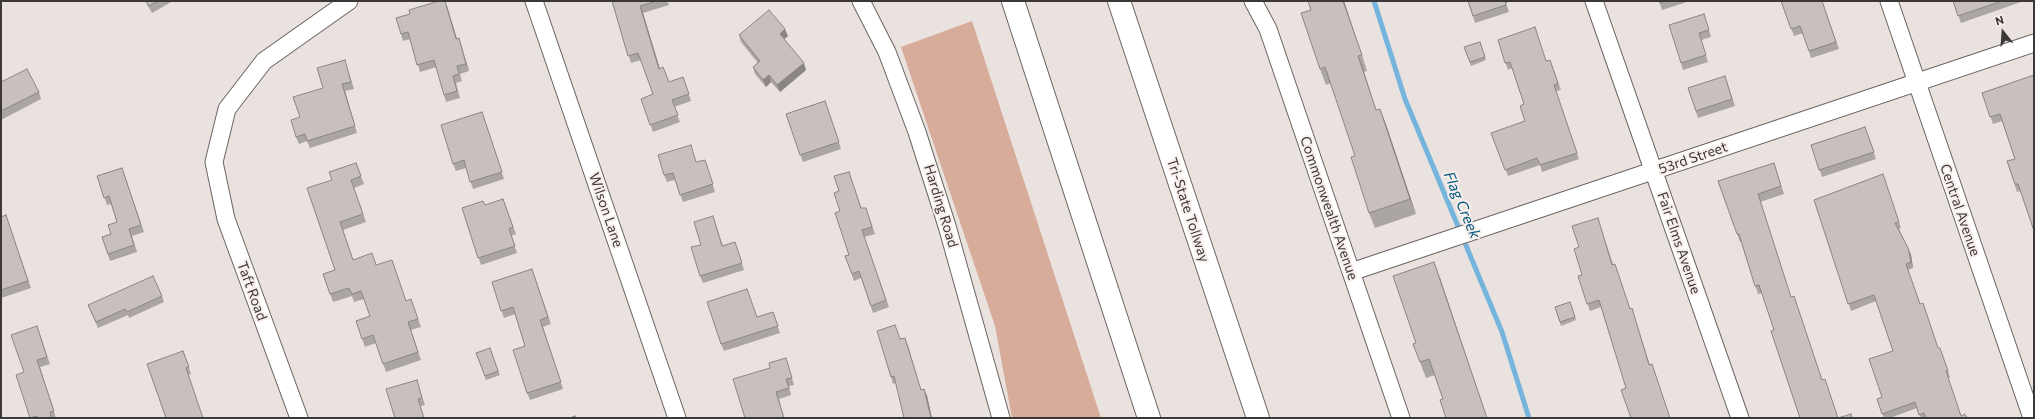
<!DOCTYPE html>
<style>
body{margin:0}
#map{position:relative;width:2035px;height:419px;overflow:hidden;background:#eae2df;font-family:Commissioner,sans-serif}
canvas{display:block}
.frame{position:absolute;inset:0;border:2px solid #3b3837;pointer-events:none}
.north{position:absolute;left:1983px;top:12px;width:40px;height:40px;-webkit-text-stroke:3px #f8efec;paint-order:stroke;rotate:343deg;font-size:11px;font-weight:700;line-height:16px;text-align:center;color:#3b3837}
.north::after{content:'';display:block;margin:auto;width:14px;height:18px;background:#3b3837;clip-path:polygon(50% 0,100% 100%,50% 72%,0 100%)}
</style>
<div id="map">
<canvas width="2035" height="419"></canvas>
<div class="frame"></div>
<div class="north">N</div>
</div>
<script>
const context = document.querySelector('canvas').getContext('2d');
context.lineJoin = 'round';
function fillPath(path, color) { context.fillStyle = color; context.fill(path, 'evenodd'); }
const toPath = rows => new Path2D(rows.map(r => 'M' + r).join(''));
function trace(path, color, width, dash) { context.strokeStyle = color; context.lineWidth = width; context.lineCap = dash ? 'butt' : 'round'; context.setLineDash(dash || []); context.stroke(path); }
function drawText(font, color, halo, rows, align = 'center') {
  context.font = font + ' Commissioner,sans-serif'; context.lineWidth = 4; context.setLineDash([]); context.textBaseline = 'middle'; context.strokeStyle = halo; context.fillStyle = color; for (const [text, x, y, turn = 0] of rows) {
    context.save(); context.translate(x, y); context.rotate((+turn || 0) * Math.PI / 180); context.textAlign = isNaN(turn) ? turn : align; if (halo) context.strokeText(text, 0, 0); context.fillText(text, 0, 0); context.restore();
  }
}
fillPath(toPath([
 [972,21,1101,418,1012,418,995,326,901,47]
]), '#d7ac9b');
trace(toPath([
 [1374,1,1405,99,1502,332,1529,418]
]), '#75b4dc', 5);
const street = toPath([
 [534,1,677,418],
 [861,1,887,52,917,132,947,226,1001,418],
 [1253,1,1268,29,1401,418],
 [1594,1,1740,418],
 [1889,1,2032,418],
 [1351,272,2034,43],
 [299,418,226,219,214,162,227,109,264,61,349,1]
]);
const highway = toPath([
 [1013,1,1149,418],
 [1119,1,1258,418]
]);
trace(street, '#6b6562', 19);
trace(highway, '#6b6562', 24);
trace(street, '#fff', 17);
trace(highway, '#fff', 22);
fillPath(toPath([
 [145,1,173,1,152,13],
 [612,1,667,1,669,5,643,13,660,69,669,82,683,77,691,101,674,107,680,122,653,132,641,99,653,94,641,60,631,63],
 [1308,1,1344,1,1367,71,1364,72,1376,110,1380,109,1416,214,1375,228,1369,213,1355,156,1331,83,1326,85,1320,69,1311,10],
 [1468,1,1512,1,1506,3,1509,12,1475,23],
 [1659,1,1690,1,1662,10],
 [1781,1,1822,1,1839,49,1811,58,1803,33,1794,36],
 [1953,1,2021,1,2021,2,1961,23],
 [447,6,457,39,459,38,469,71,460,74,462,81,456,83,460,98,446,102,436,67,420,72,410,39,403,41,401,34],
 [1704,14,1711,37,1701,40,1708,62,1683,70,1681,63],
 [739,35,788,36,784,39,806,70,780,92,771,82,766,87,755,74,753,67,758,63,741,42],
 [1498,40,1546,61,1550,60,1561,90,1556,91,1579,159,1542,172,1540,165,1508,176,1491,133,1525,121,1524,104,1512,68,1508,70],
 [1480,42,1486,60,1471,66,1464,47],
 [347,67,354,89,345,91,357,133,310,148,307,141,299,144,296,137,323,88],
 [2034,75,2020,191,2017,192,2007,161,2015,159,2002,121,1993,124,1982,93],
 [1725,76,1735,106,1698,118,1688,88],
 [1,82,39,92,41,99,1,120],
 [825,101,841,149,803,162,786,114],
 [482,112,504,179,473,189,466,168,456,171,453,164],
 [1865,127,1876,159,1822,177,1811,145],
 [705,160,715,192,683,202,675,180,667,182,664,175,697,162],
 [356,163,364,184,354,188,366,222,343,230,353,260,376,265,406,301,411,299,421,327,411,330,421,360,386,372,376,343,365,347,356,321,370,316,364,299,354,302,352,296,333,302,323,274,335,270,332,180],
 [1774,163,1784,194,1760,202,1791,297,1822,380,1838,418,1852,418,1800,418,1774,330,1762,293,1758,294,1741,242,1740,242,1718,181],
 [122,168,144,232,132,236,137,252,110,261,102,237,111,234,117,222,111,204,107,205,97,176],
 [1883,174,1901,228,1899,229,1908,248,1911,255,1913,268,1908,270,1920,304,1938,348,1940,348,1950,377,1948,378,1961,416,1967,418,1921,418,1917,408,1890,418,1884,418,1877,399,1882,397,1893,351,1876,301,1851,311,1814,200],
 [503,199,516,234,511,236,517,253,481,265,462,208,485,205],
 [861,208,866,208,875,234,864,237,889,307,873,313,861,278,854,281,845,256,849,255],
 [6,215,31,288,1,298,1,217],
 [713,216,723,246,735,242,744,270,703,283,700,276,701,245],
 [1600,225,1613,264,1630,309,1632,308,1634,315,1626,388,1601,307,1590,311,1578,276,1582,275,1579,247],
 [532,269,551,324,543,327,563,389,530,400,527,393,525,346,515,314,504,318,492,282],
 [1440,278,1487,418,1446,418,1443,399,1435,375,1426,378,1413,344,1416,343],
 [162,296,164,302,129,318,128,315,98,328,88,305],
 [1570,302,1576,320,1561,326,1555,307],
 [773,312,780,333,724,351,721,344,757,317],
 [37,326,50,364,40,367,56,418,30,418,24,372],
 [900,339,908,345,921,390,924,389,927,396,932,418,904,418,896,383,893,384,891,377],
 [490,348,500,375,486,380,476,353],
 [183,351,191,374,188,375,166,418],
 [786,358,794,385,789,386,791,395,779,399,784,418,745,418,770,368],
 [419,387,425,405,421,406,386,389]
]), '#aba5a3');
fillPath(toPath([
 [445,1,447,6,459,46,456,39],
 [1343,1,1344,1,1367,71,1362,55],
 [640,6,643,13,662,76,659,69],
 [785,29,788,36,782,41,780,34],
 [459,38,461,45,469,71,466,64],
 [1358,56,1364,72,1381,126,1376,110],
 [804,63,806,70,780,92,777,85],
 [769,75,771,82,766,87,763,80],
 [342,84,345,91,357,133,355,126],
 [1380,109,1386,124,1416,214,1410,199],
 [1908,248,1911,255,1913,268,1911,262],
 [1434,262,1440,278,1487,418],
 [1632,308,1634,315,1652,372,1649,365],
 [924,389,927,396,932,418,931,418]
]), '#8b8684');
const building = toPath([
 [146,1,158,1,149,6,146,1],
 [439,1,445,1,456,39,459,38,466,64,457,66,459,74,453,76,457,91,444,95,434,60,417,65,408,32,401,34,396,18,410,14,409,10,439,1],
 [612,1,657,1,640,6,659,69,663,67,669,82,683,77,689,94,672,100,678,115,650,125,641,99,653,94,638,53,628,56,612,1],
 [1308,1,1343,1,1362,55,1358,56,1376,110,1380,109,1410,199,1369,213,1351,157,1355,156,1325,67,1320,69,1301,13,1311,10,1308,1],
 [1468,1,1505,1,1506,5,1473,16,1468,1],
 [1659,1,1666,1,1660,3,1659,1],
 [1781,1,1822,1,1836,42,1809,51,1800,26,1791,29,1781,1],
 [1953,1,2002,1,1958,16,1953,1],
 [769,10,785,29,780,34,804,63,777,85,769,75,763,80,753,67,760,61,739,35,769,10],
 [1704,14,1709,30,1699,33,1706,55,1681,63,1669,25,1704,14],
 [1535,27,1546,61,1550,60,1558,83,1554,85,1577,153,1540,165,1537,158,1505,170,1491,133,1525,121,1520,106,1524,104,1510,62,1505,63,1498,40,1535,27],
 [1480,42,1485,57,1470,62,1464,47,1480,42],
 [345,60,351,82,342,84,355,126,307,141,305,134,296,137,291,120,300,117,293,97,323,88,317,68,345,60],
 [27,69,39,92,1,111,1,82,27,69],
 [2034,75,2034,231,2018,184,2015,184,2007,161,2015,159,2000,114,1990,117,1982,93,2034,75],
 [1725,76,1732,99,1696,111,1688,88,1725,76],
 [825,101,839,142,800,155,786,114,825,101],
 [482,112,502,172,470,182,464,160,453,164,441,125,482,112],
 [1865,127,1874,152,1819,170,1811,145,1865,127],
 [691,145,696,162,705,160,713,184,680,195,673,173,664,175,658,155,691,145],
 [356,163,361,176,351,180,363,214,340,222,353,260,372,253,376,265,392,260,406,301,411,299,418,319,408,322,418,352,383,364,373,335,362,339,356,321,370,316,361,291,352,294,349,288,330,294,323,274,335,270,307,188,332,180,329,172,356,163],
 [1774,163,1781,186,1758,194,1791,297,1794,296,1822,380,1825,379,1838,418,1800,418,1771,331,1774,330,1759,285,1755,286,1739,234,1737,234,1718,181,1774,163],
 [122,168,141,225,129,229,134,245,108,254,102,237,111,234,108,225,117,222,109,196,104,198,97,176,122,168],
 [849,172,861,208,866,208,872,227,862,230,886,300,871,306,859,271,852,274,845,256,849,255,835,213,840,211,834,193,839,191,834,176,849,172],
 [1883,174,1899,222,1895,223,1908,248,1911,262,1906,264,1920,304,1923,303,1938,348,1940,348,1948,371,1946,371,1961,416,1965,414,1967,418,1926,418,1924,413,1919,415,1915,402,1882,414,1877,399,1882,397,1869,359,1893,351,1874,295,1848,304,1814,200,1883,174],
 [503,199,513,227,509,229,515,246,478,258,462,208,483,201,485,205,503,199],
 [6,215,28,281,1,290,1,217,6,215],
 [713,216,722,246,735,242,742,263,700,276,691,247,701,245,694,222,713,216],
 [1598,218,1612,265,1615,264,1630,309,1632,308,1649,365,1652,364,1670,418,1631,418,1621,390,1626,388,1599,300,1587,304,1578,276,1582,275,1574,249,1579,247,1572,226,1598,218],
 [1434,262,1487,418,1446,418,1440,400,1443,399,1429,359,1420,362,1413,344,1416,343,1393,276,1434,262],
 [532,269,548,317,540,320,561,382,527,393,513,350,525,346,513,307,501,311,492,282,532,269],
 [153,276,162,296,127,312,125,309,96,322,88,305,153,276],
 [747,289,757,317,773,312,778,326,721,344,707,302,747,289],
 [1570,302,1575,317,1560,322,1555,307,1570,302],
 [895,325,900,339,905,338,921,390,924,389,931,418,904,418,894,376,891,377,877,331,895,325],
 [37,326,47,357,37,360,54,411,50,412,51,418,37,418,37,416,30,418,16,375,24,372,11,335,37,326],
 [490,348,498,371,485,376,476,353,490,348],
 [183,351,189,367,186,368,203,418,166,418,147,364,183,351],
 [786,358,792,378,786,379,789,388,776,392,784,418,745,418,733,379,770,368,769,363,786,358],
 [417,380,422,398,418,399,424,418,395,418,386,389,417,380],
 [1851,414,1852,418,1838,418,1851,414],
 [575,416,576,418,570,418,575,416]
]);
fillPath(building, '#c7c0bd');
trace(building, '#8b8684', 1);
drawText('14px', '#3b3837', '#f8efec', [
 ["53rd Street",1693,158,-19],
 ["Harding Road",941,206,73],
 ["Commonwealth Avenue",1329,208,71],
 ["Wilson Lane",606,210,71],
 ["Tri-State Tollway",1188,210,72],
 ["Central Avenue",1960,210,71],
 ["Fair Elms Avenue",1679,243,71],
 ["Taft Road",252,291,70]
]);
drawText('italic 15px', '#04587e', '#f8efec', [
 ["Flag Creek",1462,205,67]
]);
</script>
